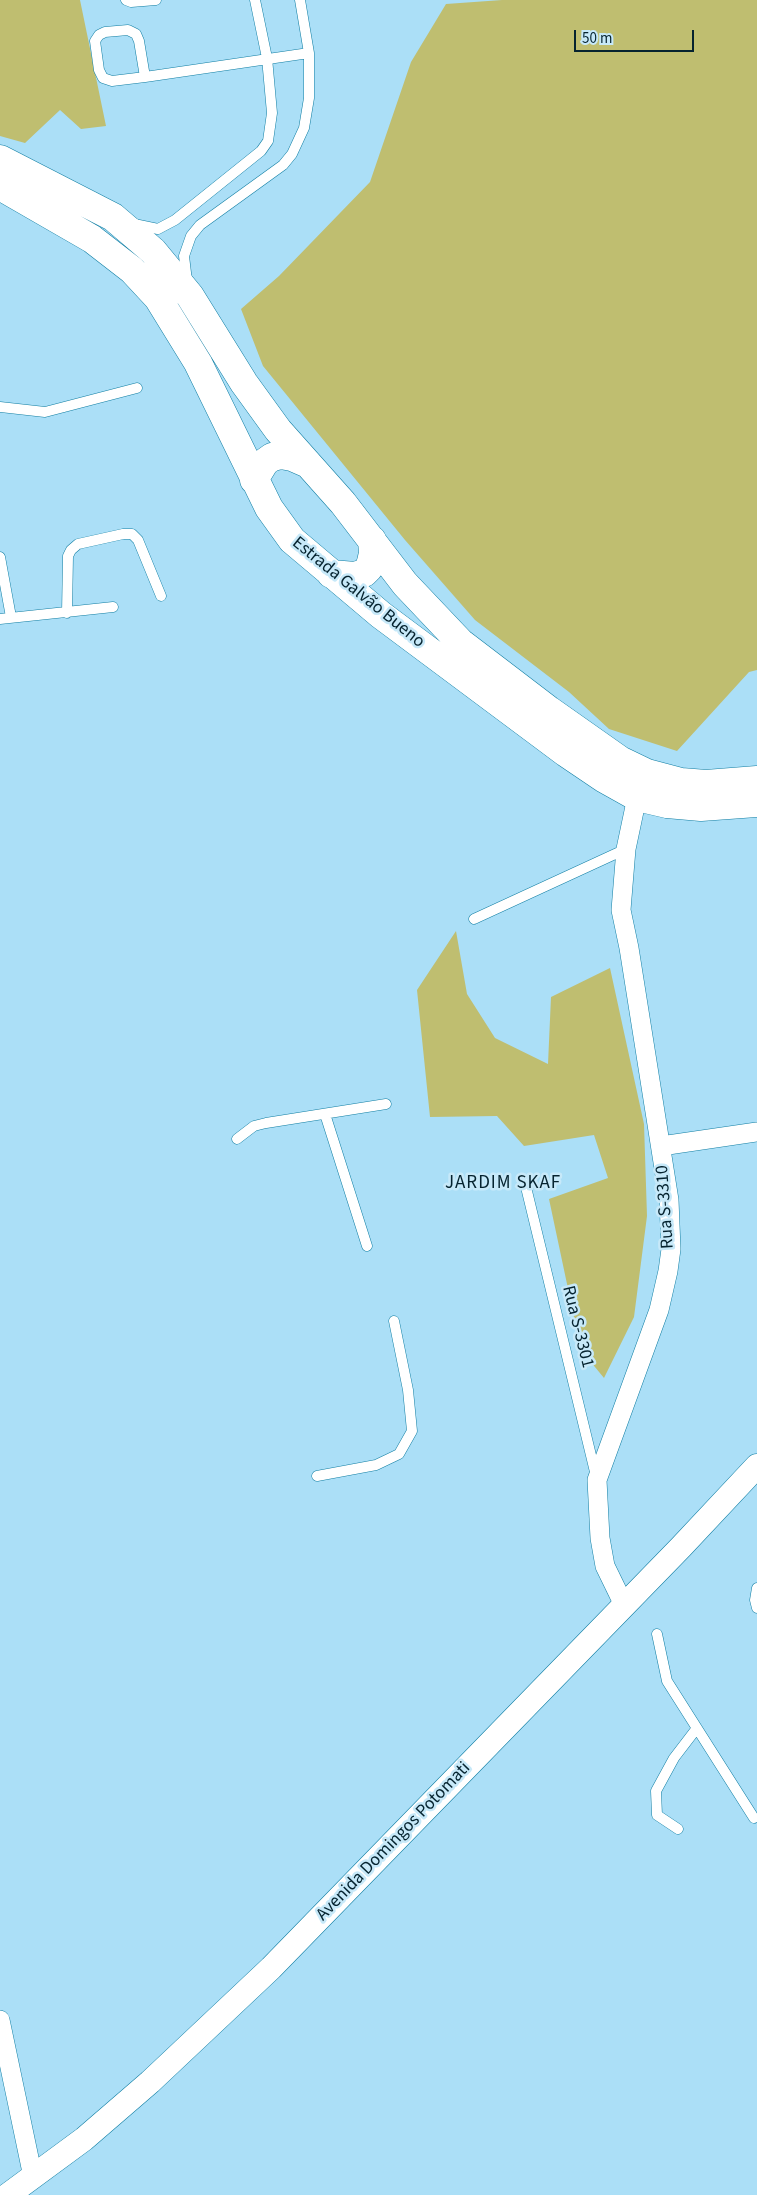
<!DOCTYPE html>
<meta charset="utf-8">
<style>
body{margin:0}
#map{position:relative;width:757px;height:2195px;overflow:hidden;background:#abdff7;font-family:"Source Sans 3",sans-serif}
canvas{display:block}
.scale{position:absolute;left:574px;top:30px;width:120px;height:22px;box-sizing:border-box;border:2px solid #05232f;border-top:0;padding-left:6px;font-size:15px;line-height:18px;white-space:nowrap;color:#05232f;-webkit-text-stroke:4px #c7e9f9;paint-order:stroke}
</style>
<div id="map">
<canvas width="757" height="2195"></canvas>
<div class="scale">50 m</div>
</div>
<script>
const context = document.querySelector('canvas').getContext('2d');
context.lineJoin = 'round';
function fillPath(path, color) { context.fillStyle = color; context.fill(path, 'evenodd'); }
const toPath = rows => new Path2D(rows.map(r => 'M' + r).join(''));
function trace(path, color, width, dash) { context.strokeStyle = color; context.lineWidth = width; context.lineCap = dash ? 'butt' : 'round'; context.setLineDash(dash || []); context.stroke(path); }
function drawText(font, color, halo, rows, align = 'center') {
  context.font = font + ' "Source Sans 3",sans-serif'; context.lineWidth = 5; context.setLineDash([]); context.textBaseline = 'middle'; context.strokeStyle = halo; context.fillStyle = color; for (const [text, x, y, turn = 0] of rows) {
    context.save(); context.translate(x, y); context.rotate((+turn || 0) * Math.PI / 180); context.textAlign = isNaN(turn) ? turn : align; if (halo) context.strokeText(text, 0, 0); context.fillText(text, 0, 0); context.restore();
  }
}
fillPath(toPath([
 [0,0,80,0,106,126,81,129,60,110,25,143,0,136],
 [502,0,757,0,757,670,749,672,677,751,609,729,569,692,475,620,405,540,263,366,241,309,279,276,370,182,411,62,446,4],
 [456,931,467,994,495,1038,548,1064,551,997,610,968,644,1124,647,1216,634,1317,604,1378,581,1350,549,1199,608,1178,594,1135,524,1146,497,1116,430,1117,417,990]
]), '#bfbe70');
const service = toPath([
 [126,0,131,2,156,0],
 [145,77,139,41,136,34,128,30,105,32,99,35,95,41,99,70,103,78,112,81,145,77,309,53],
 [134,224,158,229,175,220,261,151,268,141,272,113,267,58,255,0],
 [187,281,184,256,191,236,200,225,283,165,292,154,304,128,309,98,309,53,300,0],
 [0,407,45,412,137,388],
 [0,557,11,617],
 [67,613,68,556,71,550,78,544,123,534,132,534,138,540,161,596],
 [0,619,113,607],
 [474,919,626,849],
 [325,1114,367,1246],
 [237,1139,254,1126,266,1123,386,1104],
 [525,1183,596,1476],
 [317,1476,376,1465,399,1454,412,1431,408,1390,394,1321],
 [757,1588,755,1600,757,1608],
 [657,1634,667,1681,754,1818],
 [678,1829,657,1815,656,1791,674,1758,697,1728]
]);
const minor = toPath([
 [661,1146,757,1132],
 [624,1605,605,1566,600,1538,597,1480,659,1310,668,1271,671,1249,669,1200,629,948,621,910,626,849,637,797],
 [0,2020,33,2177]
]);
const tertiary = toPath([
 [8,2195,84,2139,150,2082,271,1968,681,1547,757,1466]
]);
const secondary = toPath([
 [0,159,113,217,153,251,190,296,244,383,278,430,343,503,405,584,460,642,549,710,620,760,647,773,681,782,706,784,757,780],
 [0,186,92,239,132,270,158,298,198,363,269,508,292,540,381,615,566,753,603,778,637,797,667,804,701,807,757,803],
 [254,480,265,462,272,457,281,455,292,457,308,464],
 [331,574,355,576,364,573,369,568,371,562,373,553,372,540]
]);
trace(service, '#107ea3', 11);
trace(minor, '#107ea3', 20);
trace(tertiary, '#107ea3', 25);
trace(secondary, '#107ea3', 29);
trace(service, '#fff', 10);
trace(minor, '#fff', 19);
trace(tertiary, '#fff', 24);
trace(secondary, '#fff', 28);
drawText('18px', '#05232f', '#c7e9f9', [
 ["Estrada Galvão Bueno",358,593,39],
 ["Rua S-3310",666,1207,-94],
 ["Rua S-3301",577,1327,76],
 ["Avenida Domingos Potomati",394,1842,-46]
]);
context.letterSpacing = '1px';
drawText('19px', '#05232f', '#c7e9f9', [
 ["JARDIM SKAF",503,1184]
]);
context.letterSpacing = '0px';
</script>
